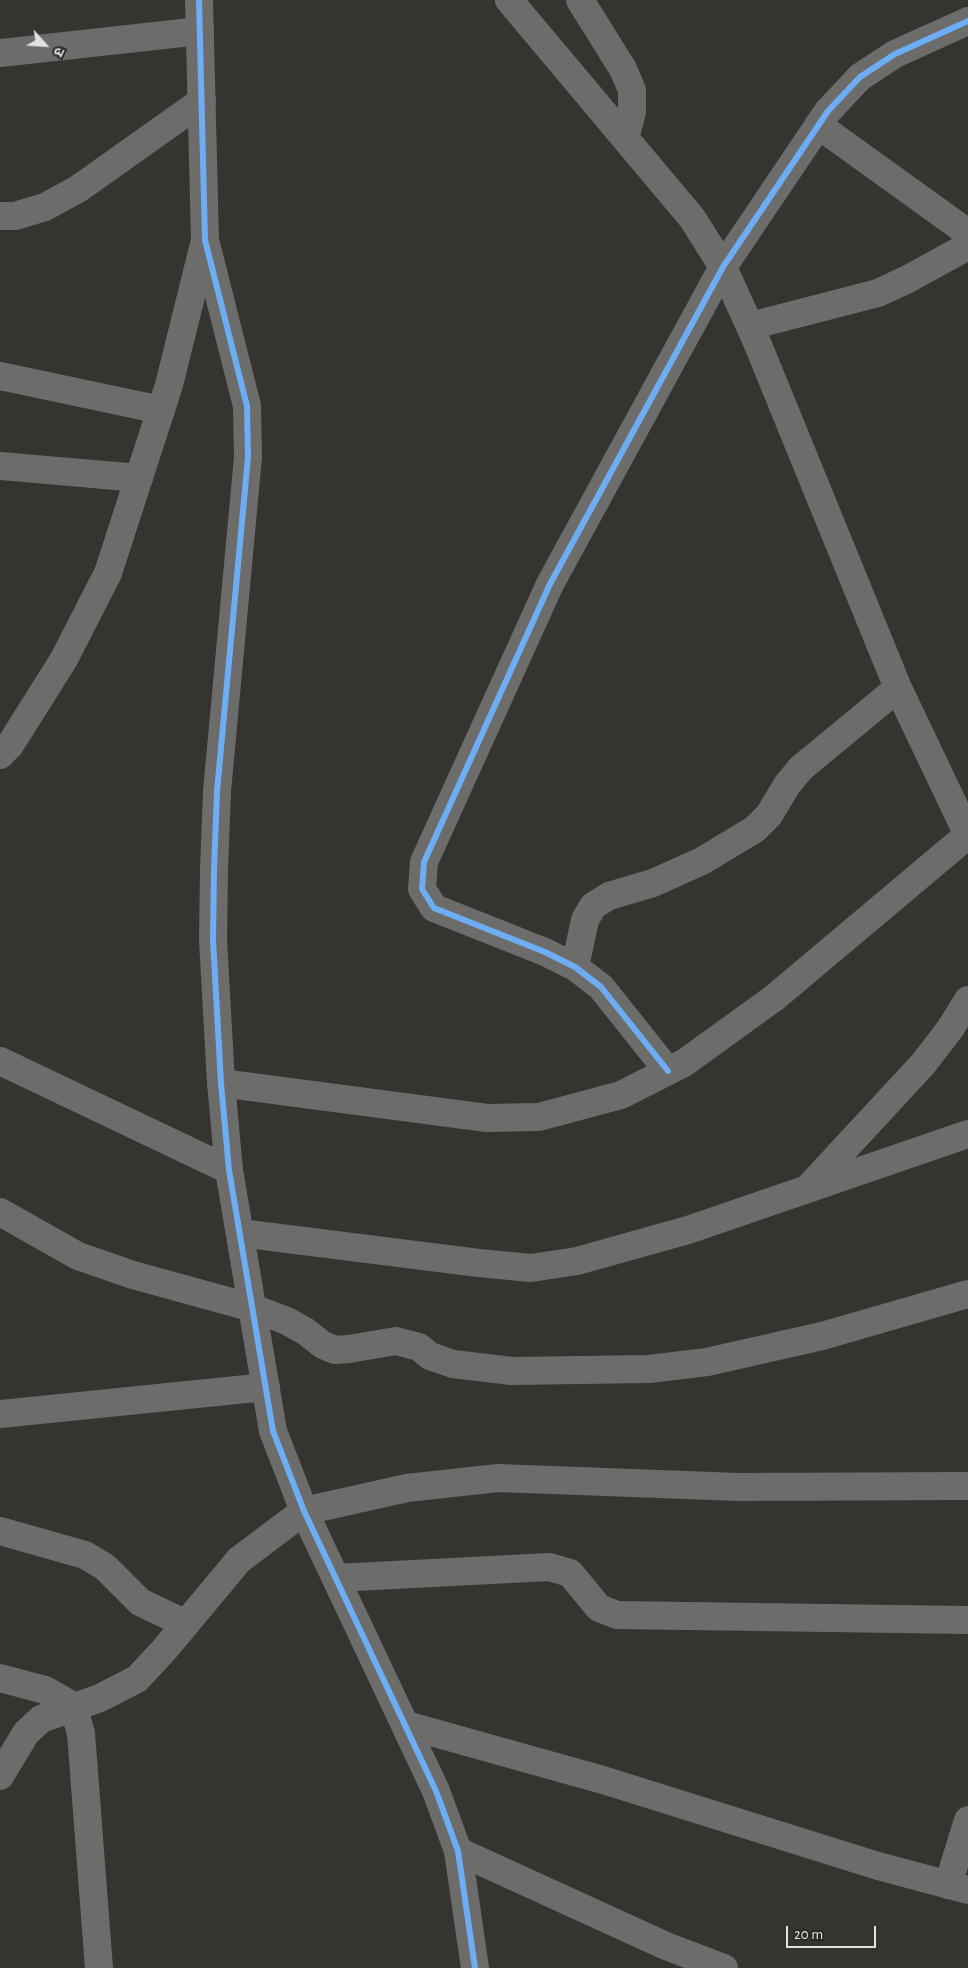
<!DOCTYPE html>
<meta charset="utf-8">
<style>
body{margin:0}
#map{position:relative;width:968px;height:1968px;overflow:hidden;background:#363431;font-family:"Alegreya Sans","Noto Sans Devanagari",sans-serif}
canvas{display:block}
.north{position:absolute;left:20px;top:20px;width:50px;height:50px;-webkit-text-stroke:4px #2c2a27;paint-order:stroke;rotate:116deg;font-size:14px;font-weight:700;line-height:20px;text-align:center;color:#e2e0de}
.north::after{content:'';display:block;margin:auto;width:18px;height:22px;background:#e2e0de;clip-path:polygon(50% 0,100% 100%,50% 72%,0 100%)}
.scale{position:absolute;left:786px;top:1926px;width:90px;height:22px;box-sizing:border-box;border:2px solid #e2e0de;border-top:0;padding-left:6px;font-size:15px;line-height:18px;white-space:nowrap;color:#e2e0de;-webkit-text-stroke:4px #2c2a27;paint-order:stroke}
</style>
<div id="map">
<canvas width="968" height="1968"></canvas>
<div class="north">उ</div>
<div class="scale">20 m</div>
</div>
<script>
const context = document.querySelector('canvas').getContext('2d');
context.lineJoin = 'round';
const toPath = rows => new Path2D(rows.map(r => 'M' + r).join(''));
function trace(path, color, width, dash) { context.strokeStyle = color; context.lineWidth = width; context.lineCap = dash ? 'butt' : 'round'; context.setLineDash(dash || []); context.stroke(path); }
trace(toPath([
 [509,0,692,218,723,267,756,340,898,688,968,835],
 [580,0,623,69,632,90,632,112,625,138],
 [0,53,200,31],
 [818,125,968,233],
 [0,216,15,216,45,207,78,189,202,101],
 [750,326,878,293,908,279,968,246],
 [0,376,161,410],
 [0,466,139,478],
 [575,967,585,920,593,906,609,896,653,883,702,861,755,829,769,815,787,785,801,768,898,688],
 [0,1061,229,1170],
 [668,1071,601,987,575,967,545,952,434,908,422,889,424,862,550,584,723,267,828,111,860,77,895,54,968,21],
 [221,1083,487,1118,539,1117,621,1095,684,1063,774,998,968,835],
 [811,1185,923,1064,950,1029,968,1000],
 [0,1212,78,1256,133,1275,253,1308,287,1321,305,1331,323,1345,335,1350,349,1349,396,1341,419,1347,430,1356,453,1364,512,1371,649,1369,707,1362,822,1336,968,1294],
 [240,1233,479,1263,531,1268,577,1261,688,1230,968,1134],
 [0,1414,266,1387],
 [0,1531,85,1555,105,1567,140,1602,186,1624],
 [336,1578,549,1567,570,1573,599,1608,617,1615,968,1620],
 [0,1678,45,1690,73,1706,81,1733,99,1968],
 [406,1725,603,1780,878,1866,968,1890],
 [0,1776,26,1733,41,1719,100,1698,137,1679,164,1650,239,1560,304,1511,407,1488,498,1478,739,1487,968,1486],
 [458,1851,666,1946,724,1968],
 [948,1885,968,1820]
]), '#6c6c6b', 28);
trace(toPath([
 [199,0,205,240,247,406,248,457,217,791,214,870,213,940,221,1083,229,1170,273,1431,304,1511,436,1791,458,1851,475,1968],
 [0,755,10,745,64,659,108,573,169,385,204,244]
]), '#6c6c6b', 28);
trace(toPath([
 [199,0,205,240,247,406,248,457,217,791,214,870,213,940,221,1083,229,1170,273,1431,304,1511,436,1791,458,1851,475,1968],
 [668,1071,601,987,575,967,545,952,434,908,422,889,424,862,550,584,723,267,828,111,860,77,895,54,968,21]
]), '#6dadf4', 6);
</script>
